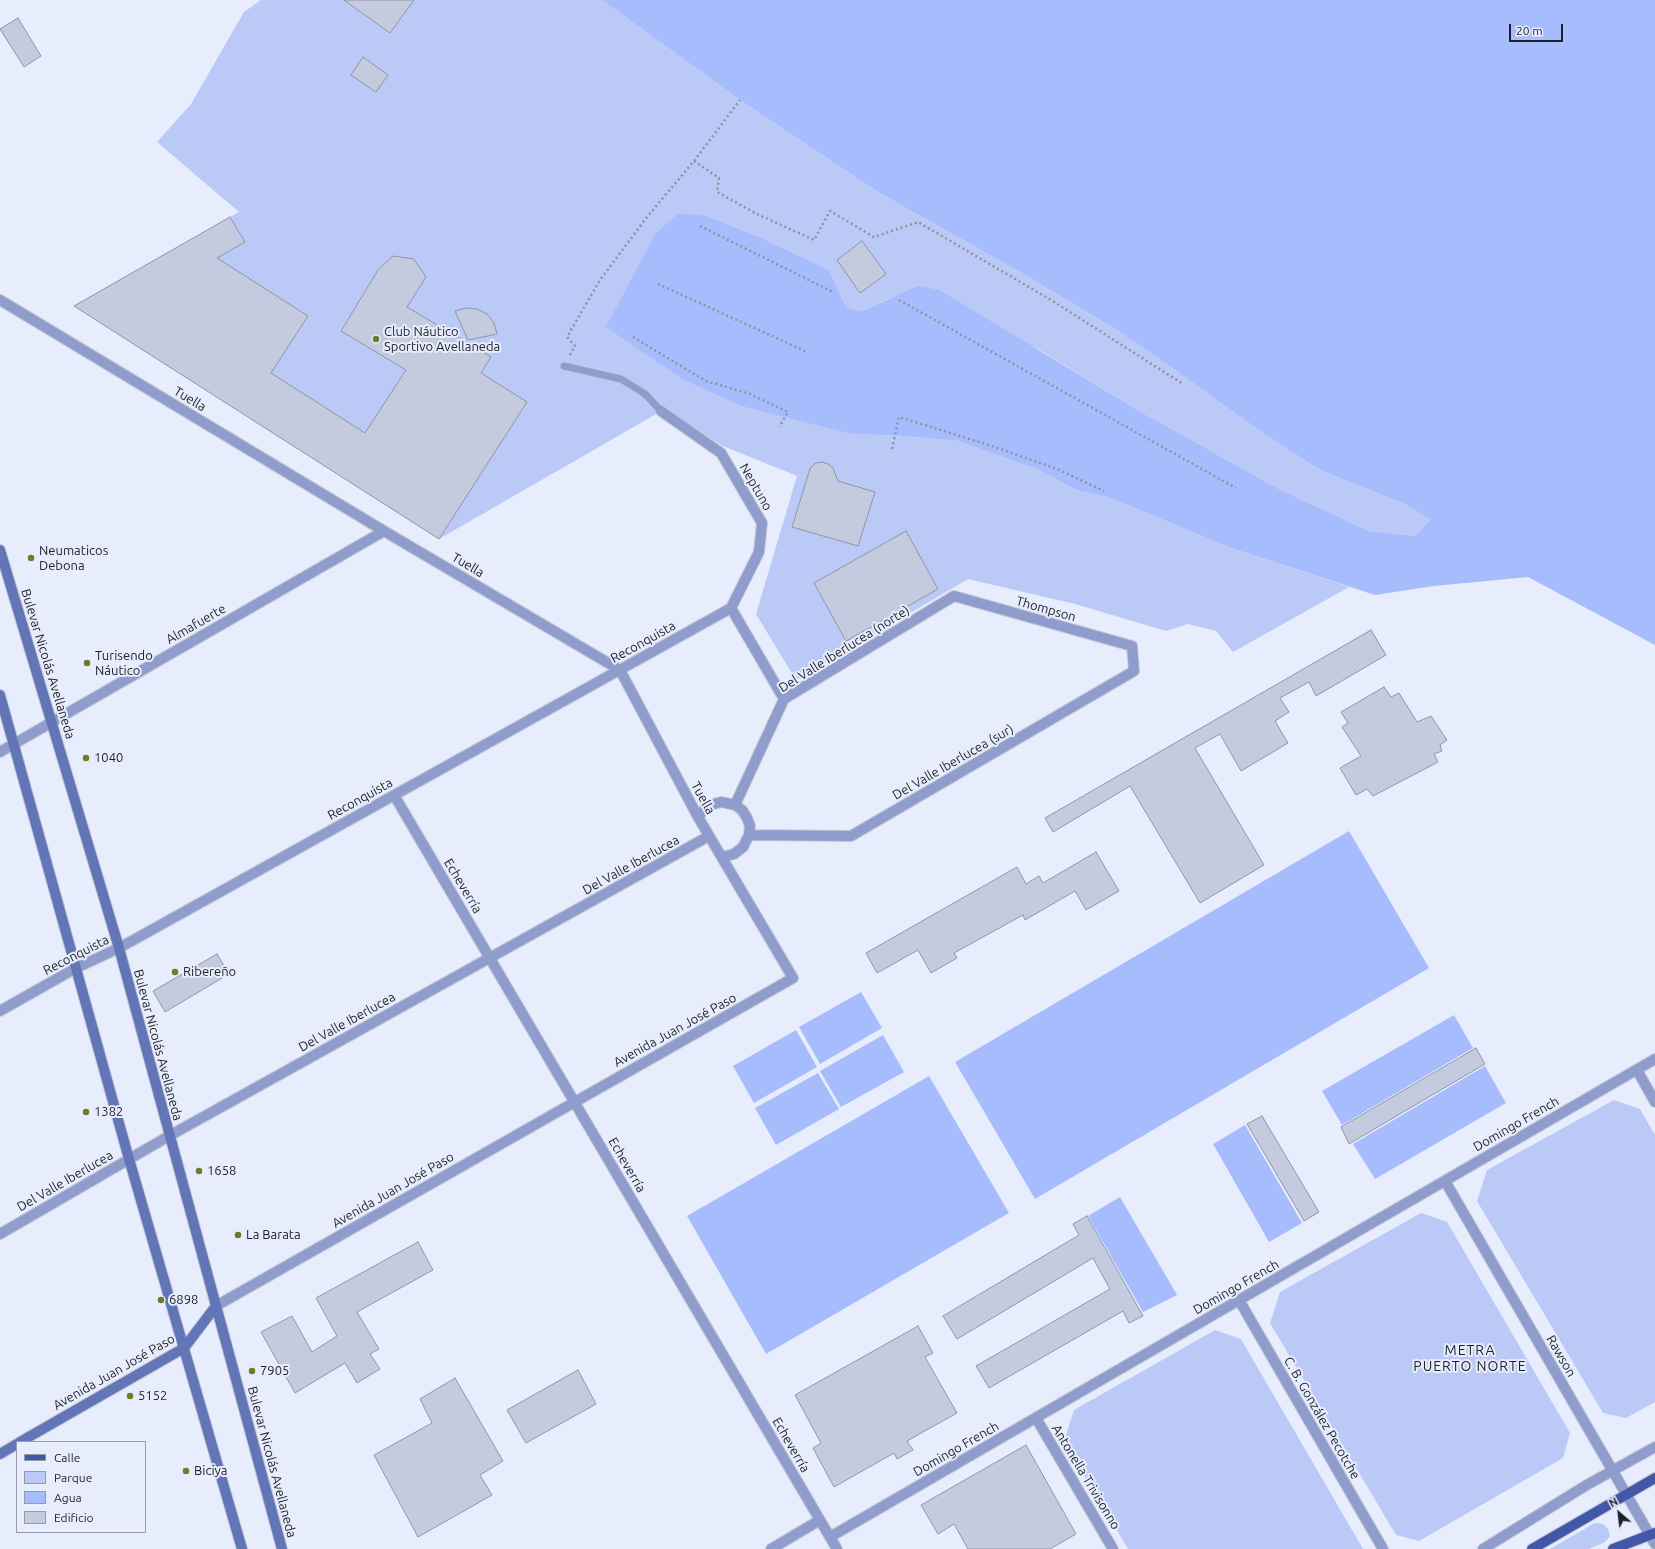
<!DOCTYPE html>
<meta charset="utf-8">
<style>
body{margin:0}
#map{position:relative;width:1655px;height:1549px;overflow:hidden;background:#e8edfd;font-family:Ubuntu,sans-serif}
canvas{display:block}
.legend{position:absolute;left:16px;top:1441px;width:130px;height:92px;box-sizing:border-box;background:#e8edfd;border:1px solid #979ba7;margin:0;padding:5px 7px;list-style:none;font-size:12px;color:#1e2027}
.legend li{display:flex;align-items:center;gap:8px;height:20px}
.legend b{width:20px;border:1px solid #979ba7}
.north{position:absolute;left:1599px;top:1493px;width:40px;height:40px;-webkit-text-stroke:3px #e8edfd;paint-order:stroke;rotate:332deg;font-size:11px;font-weight:700;line-height:16px;text-align:center;color:#1e2027}
.north::after{content:'';display:block;margin:auto;width:14px;height:18px;background:#1e2027;clip-path:polygon(50% 0,100% 100%,50% 72%,0 100%)}
.scale{position:absolute;left:1509px;top:24px;width:54px;height:18px;box-sizing:border-box;border:2px solid #1e2027;border-top:0;padding-left:5px;font-size:12px;line-height:14px;white-space:nowrap;color:#1e2027;-webkit-text-stroke:3px #e8edfd;paint-order:stroke}
</style>
<div id="map">
<canvas width="1655" height="1549"></canvas>
<ul class="legend">
<li><b style="height:5px;background:#4357a8"></b>Calle</li>
<li><b style="height:11px;background:#bac9f5"></b>Parque</li>
<li><b style="height:11px;background:#a7bcfc"></b>Agua</li>
<li><b style="height:11px;background:#c4cbde"></b>Edificio</li>
</ul>
<div class="north">N</div>
<div class="scale">20 m</div>
</div>
<script>
const context = document.querySelector('canvas').getContext('2d');
context.lineJoin = 'round';
function fillPath(path, color) { context.fillStyle = color; context.fill(path, 'evenodd'); }
const toPath = rows => new Path2D(rows.map(r => 'M' + r).join(''));
function trace(path, color, width, dash) { context.strokeStyle = color; context.lineWidth = width; context.lineCap = dash ? 'butt' : 'round'; context.setLineDash(dash || []); context.stroke(path); }
function drawText(font, color, halo, rows, align = 'center') {
  context.font = font + ' Ubuntu,sans-serif'; context.lineWidth = 4; context.setLineDash([]); context.textBaseline = 'middle'; context.strokeStyle = halo; context.fillStyle = color; for (const [text, x, y, turn = 0] of rows) {
    context.save(); context.translate(x, y); context.rotate((+turn || 0) * Math.PI / 180); context.textAlign = isNaN(turn) ? turn : align; if (halo) context.strokeText(text, 0, 0); context.fillText(text, 0, 0); context.restore();
  }
}
fillPath(toPath([
 [261,0,602,0,740,100,878,192,1018,271,1117,330,1161,360,1267,436,1322,471,1405,504,1430,520,1415,536,1369,531,1279,489,1143,413,1038,349,890,298,862,311,846,307,829,270,762,238,704,215,655,235,607,327,852,434,903,436,958,441,1039,470,1076,490,1108,497,1231,548,1349,587,1233,652,1216,631,1188,624,1166,631,1075,604,968,579,796,680,756,614,797,476,723,446,665,409,439,539,74,306,239,212,157,142,191,104,244,12],
 [1614,1100,1640,1109,1655,1135,1655,1402,1626,1418,1603,1413,1477,1201,1487,1170],
 [1421,1213,1447,1222,1570,1433,1563,1458,1419,1541,1396,1535,1270,1323,1280,1292],
 [1215,1330,1241,1339,1363,1549,1128,1549,1064,1441,1074,1410],
 [1595,1523,1603,1524,1608,1529,1610,1536,1605,1542,1589,1549,1550,1549]
]), '#bac9f5');
fillPath(toPath([
 [602,0,1655,0,1655,645,1528,577,1434,586,1375,595,1231,548,1108,497,1076,490,1039,470,958,441,903,436,852,434,742,406,684,380,606,327,655,234,678,214,704,215,762,238,829,270,846,307,862,311,918,286,939,290,1143,413,1279,489,1369,531,1415,536,1430,520,1405,504,1322,471,1267,436,1161,360,1117,330,1018,271,878,192,740,100],
 [1349,831,1429,968,1035,1199,955,1062],
 [861,992,882,1028,820,1064,799,1027],
 [1454,1015,1473,1048,1342,1125,1322,1091],
 [796,1030,817,1067,754,1103,733,1066],
 [883,1035,904,1072,841,1107,820,1071],
 [1485,1066,1506,1103,1375,1179,1353,1144],
 [818,1073,839,1109,776,1145,755,1108],
 [929,1076,1009,1213,766,1354,687,1216],
 [1245,1125,1302,1223,1269,1242,1213,1144],
 [1120,1197,1177,1295,1143,1312,1088,1216]
]), '#a7bcfc');
const building = toPath([
 [344,0,414,0,390,33,344,0],
 [18,18,41,56,24,67,0,29,18,18],
 [363,57,388,75,376,92,351,75,363,57],
 [230,217,245,242,217,258,308,316,271,373,365,433,406,370,341,331,378,270,393,256,414,259,426,277,407,307,491,357,481,373,527,402,439,539,74,306,230,217],
 [862,241,886,274,860,293,837,260,862,241],
 [466,308,477,309,487,314,494,323,497,334,468,340,455,311,466,308],
 [822,462,828,464,833,468,838,481,875,492,858,546,792,527,809,472,811,467,816,463,822,462],
 [906,531,938,589,846,641,814,583,906,531],
 [1371,630,1386,655,1316,696,1309,682,1280,698,1289,712,1275,721,1288,743,1241,771,1220,734,1195,748,1264,865,1200,903,1130,786,1053,832,1045,818,1371,630],
 [1384,687,1391,697,1399,693,1417,722,1431,716,1447,740,1440,745,1442,751,1434,754,1438,762,1373,796,1367,789,1356,795,1340,768,1361,756,1342,727,1348,723,1341,712,1384,687],
 [1096,852,1119,891,1086,910,1075,891,1025,920,1023,915,954,953,957,958,931,973,918,950,877,973,866,953,1017,867,1026,884,1039,876,1043,883,1096,852],
 [217,954,229,974,165,1012,153,991,217,954],
 [1476,1048,1485,1064,1349,1144,1341,1127,1476,1048],
 [1262,1116,1319,1212,1304,1221,1247,1124,1262,1116],
 [1087,1216,1143,1316,1129,1323,1123,1311,989,1388,976,1366,1110,1289,1093,1258,957,1339,943,1316,1079,1235,1073,1224,1087,1216],
 [418,1242,433,1270,357,1312,379,1349,370,1354,380,1369,357,1383,345,1363,295,1393,261,1332,292,1316,312,1352,337,1336,316,1298,418,1242],
 [918,1326,933,1353,925,1357,957,1413,907,1441,913,1450,897,1459,894,1453,834,1487,813,1448,821,1443,795,1395,918,1326],
 [578,1370,596,1404,526,1443,507,1410,578,1370],
 [455,1378,503,1461,480,1475,492,1495,418,1537,374,1455,432,1423,420,1399,455,1378],
 [1026,1445,1076,1534,1050,1549,968,1549,954,1524,938,1534,921,1505,1026,1445]
]);
fillPath(building, '#c4cbde');
trace(building, '#8f96a8', 1);
const lane = toPath([
 [564,366,621,379,645,394,661,411]
]);
const street = toPath([
 [0,300,384,531,620,670,698,817,793,978,216,1306],
 [661,411,721,453,762,523,759,552,731,608],
 [731,608,784,699],
 [0,752,384,531],
 [394,795,837,1549],
 [735,805,784,699,954,596,1132,646,1134,671,851,836,749,835],
 [698,817,707,806,721,802,735,805,742,810,747,818,750,826,749,835,743,847,734,854,722,857],
 [0,1011,76,968,119,948,731,608],
 [1637,1070,1655,1102],
 [1445,1181,1655,1544],
 [0,1234,169,1136,709,836],
 [1239,1300,1383,1549],
 [1036,1418,1113,1549],
 [830,1537,1655,1059],
 [771,1549,820,1520],
 [1483,1549,1585,1486,1655,1447]
]);
const secondary = toPath([
 [0,550,119,948,282,1549],
 [0,695,129,1159,242,1549],
 [20,1442,184,1348,216,1306],
 [0,1454,17,1444]
]);
const primary = toPath([
 [1532,1549,1655,1478],
 [1613,1549,1655,1533]
]);
trace(lane, '#c4c8d6', 8);
trace(street, '#c4c8d6', 12);
trace(secondary, '#c4c8d6', 12);
trace(primary, '#c4c8d6', 12);
trace(toPath([
 [694,161,719,178,717,192,757,214,814,240,830,211,874,237,918,222,1051,300,1183,384],
 [700,226,833,292],
 [658,284,807,352],
 [899,300,1236,488],
 [633,337,706,381,750,394,788,412,779,427],
 [570,355,575,346,567,337,600,280,647,217,694,161,740,100],
 [892,449,899,417,992,446,1057,469,1104,491]
]), '#8f939f', 2.5, [2, 3]);
trace(lane, '#8e9dcb', 7);
trace(street, '#8e9dcb', 10);
trace(secondary, '#6275b7', 10);
trace(primary, '#4357a8', 10);
for (const [x, y, r, color] of [
 [376,339,4,"#6b7d2b"],
 [31,558,4,"#6b7d2b"],
 [87,663,4,"#6b7d2b"],
 [86,758,4,"#6b7d2b"],
 [175,972,4,"#6b7d2b"],
 [86,1112,4,"#6b7d2b"],
 [199,1171,4,"#6b7d2b"],
 [238,1235,4,"#6b7d2b"],
 [161,1300,4,"#6b7d2b"],
 [252,1371,4,"#6b7d2b"],
 [130,1396,4,"#6b7d2b"],
 [186,1471,4,"#6b7d2b"]
]) { const dot = new Path2D(); dot.arc(x, y, r, 0, 2 * Math.PI); context.fillStyle = color; context.fill(dot); trace(dot, '#e8edfd', 1.5); }
drawText('13px', '#1e2027', '#e8edfd', [
 ["Club Náutico",384,332],
 ["Sportivo Avellaneda",384,347],
 ["Neumaticos",39,551],
 ["Debona",39,566],
 ["Turisendo",95,656],
 ["Náutico",95,671],
 ["1040",94,758],
 ["Ribereño",183,972],
 ["1382",94,1112],
 ["1658",207,1171],
 ["La Barata",246,1235],
 ["6898",169,1300],
 ["7905",260,1371],
 ["5152",138,1396],
 ["Biciya",194,1471]
], 'left');
drawText('13px', '#1e2027', '#e8edfd', [
 ["Tuella",190,399,31],
 ["Neptuno",756,487,60],
 ["Tuella",468,565,31],
 ["Thompson",1046,609,16],
 ["Almafuerte",196,624,-30],
 ["Reconquista",643,642,-29],
 ["Del Valle Iberlucea (norte)",844,649,-32],
 ["Bulevar Nicolás Avellaneda",48,664,73],
 ["Del Valle Iberlucea (sur)",953,762,-30],
 ["Tuella",703,798,61],
 ["Reconquista",360,799,-29],
 ["Del Valle Iberlucea",631,865,-29],
 ["Echeverría",463,886,59],
 ["Reconquista",76,955,-27],
 ["Del Valle Iberlucea",347,1022,-29],
 ["Avenida Juan José Paso",675,1030,-29],
 ["Bulevar Nicolás Avellaneda",158,1045,75],
 ["Domingo French",1516,1124,-30],
 ["Echeverría",627,1165,60],
 ["Del Valle Iberlucea",65,1181,-30],
 ["Avenida Juan José Paso",393,1190,-30],
 ["Domingo French",1236,1287,-30],
 ["Rawson",1561,1356,60],
 ["Avenida Juan José Paso",114,1372,-30],
 ["C. B. González Pecotche",1322,1418,60],
 ["Echeverría",791,1445,60],
 ["Domingo French",956,1449,-30],
 ["Bulevar Nicolás Avellaneda",272,1462,75],
 ["Antonella Trivisonno",1086,1477,59]
]);
context.letterSpacing = '1px';
drawText('14px', '#1e2027', '#e8edfd', [
 ["METRA",1470,1350],
 ["PUERTO NORTE",1470,1366]
]);
context.letterSpacing = '0px';
</script>
